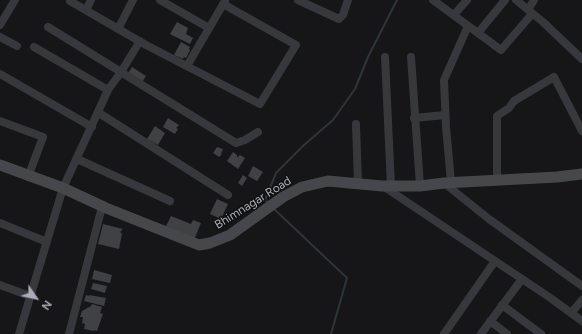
<!DOCTYPE html>
<style>
body{margin:0}
#map{position:relative;width:582px;height:334px;overflow:hidden;background:#161618;font-family:Figtree,sans-serif}
canvas{display:block}
.north{position:absolute;left:16px;top:278px;width:40px;height:40px;-webkit-text-stroke:3px #111113;paint-order:stroke;rotate:124deg;font-size:11px;font-weight:700;line-height:16px;text-align:center;color:#a8adb8}
.north::after{content:'';display:block;margin:auto;width:14px;height:18px;background:#a8adb8;clip-path:polygon(50% 0,100% 100%,50% 72%,0 100%)}
</style>
<div id="map">
<canvas width="582" height="334"></canvas>
<div class="north">N</div>
</div>
<script>
const context = document.querySelector('canvas').getContext('2d');
context.lineJoin = 'round';
const toPath = rows => new Path2D(rows.map(r => 'M' + r).join(''));
function trace(path, color, width, dash) { context.strokeStyle = color; context.lineWidth = width; context.lineCap = dash ? 'butt' : 'round'; context.setLineDash(dash || []); context.stroke(path); }
function fillPath(path, color) { context.fillStyle = color; context.fill(path, 'evenodd'); }
function drawText(font, color, halo, rows, align = 'center') {
  context.font = font + ' Figtree,sans-serif'; context.lineWidth = 3; context.setLineDash([]); context.textBaseline = 'middle'; context.strokeStyle = halo; context.fillStyle = color; for (const [text, x, y, turn = 0] of rows) {
    context.save(); context.translate(x, y); context.rotate((+turn || 0) * Math.PI / 180); context.textAlign = isNaN(turn) ? turn : align; if (halo) context.strokeText(text, 0, 0); context.fillText(text, 0, 0); context.restore();
  }
}
trace(toPath([
 [268,203,265,200,276,173,304,145,333,120,355,89,368,57,397,0],
 [273,208,347,278,331,334]
]), '#2c353c', 2);
fillPath(toPath([
 [177,22,188,28,186,34,193,38,190,44,170,34],
 [181,42,190,47,189,49,190,50,186,58,184,57,183,59,174,55],
 [132,67,146,76,141,84,127,75],
 [168,118,179,125,176,128,178,129,175,134,163,127],
 [155,126,165,133,158,145,147,139],
 [217,147,223,149,221,154,222,154,219,157,213,153],
 [233,152,237,155,237,157,238,157,240,155,245,158,238,169,227,161],
 [253,166,263,172,257,181,248,176],
 [243,175,247,178,242,186,238,183],
 [217,199,228,204,221,219,210,214],
 [171,216,191,224,193,220,201,223,194,240,165,228],
 [103,224,123,229,120,232,122,234,119,249,98,244],
 [94,270,112,275,110,283,92,279],
 [93,283,107,286,105,293,91,289],
 [86,295,89,296,89,295,106,298,104,306,84,301],
 [92,304,102,307,100,313,103,314,97,331,94,330,94,331,84,329,85,324,82,323,83,317,80,317,82,311,91,306]
]), '#404145');
trace(toPath([
 [160,0,209,28],
 [298,0,339,19,343,15,348,0],
 [433,0,501,50,532,14],
 [516,0,543,22,582,59],
 [70,1,146,45,260,104,296,45,223,4],
 [86,10,91,0],
 [528,10,534,0],
 [454,15,467,0],
 [0,25,15,0],
 [48,27,236,143,245,140,258,132],
 [118,29,133,0],
 [478,33,505,0],
 [0,37,17,46],
 [34,47,108,90],
 [385,57,391,186],
 [411,57,420,186],
 [187,66,225,1],
 [0,74,92,127],
 [99,113,228,195],
 [414,118,445,115],
 [0,121,43,137,28,177],
 [356,124,358,184],
 [77,159,170,201],
 [497,180,497,116,509,108,514,101,554,77,582,131],
 [451,182,446,127,444,80,468,26],
 [444,183,489,219,582,286],
 [383,186,549,297,582,321],
 [0,223,47,242],
 [0,285,30,296],
 [502,305,541,334],
 [571,313,582,300],
 [490,321,507,334],
 [19,334,63,188,108,90,121,72,140,41],
 [69,334,102,207],
 [444,334,495,261],
 [481,334,522,279]
]), '#37383d', 8);
trace(toPath([
 [0,165,63,188,106,208,199,245,210,243,230,235,283,197,302,187,328,181,382,186,420,186,444,183,557,177,582,174]
]), '#45474d', 11);
drawText('12px', '#a8adb8', '#111113', [
 ["Bhimnagar Road",253,203,-32]
]);
</script>
